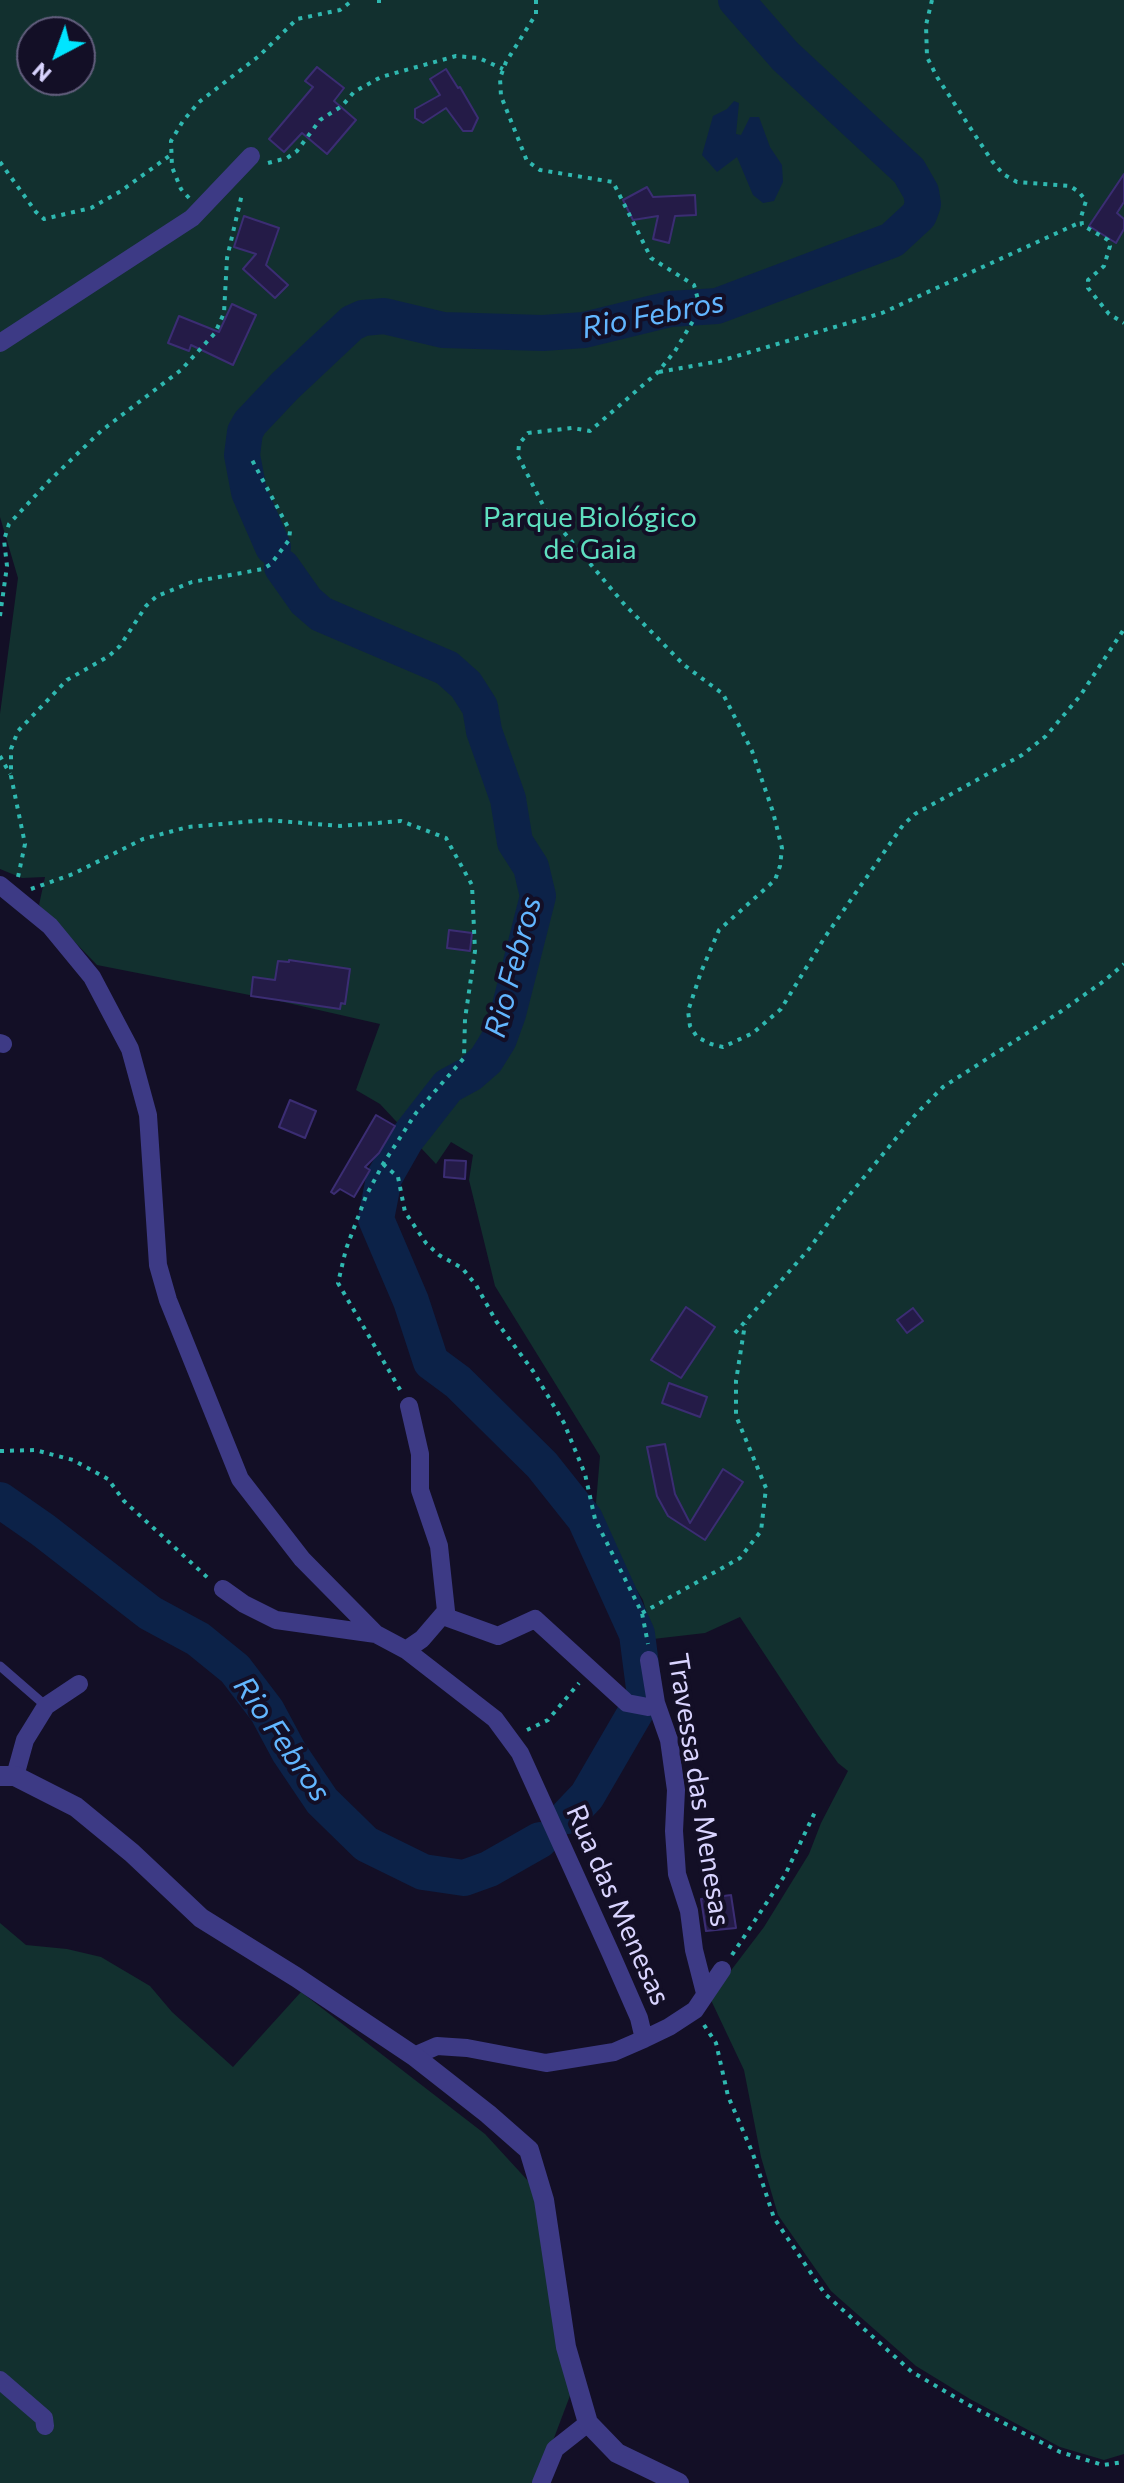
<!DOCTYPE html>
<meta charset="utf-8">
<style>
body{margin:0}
#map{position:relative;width:1124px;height:2483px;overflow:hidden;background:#130f26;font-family:Commissioner,sans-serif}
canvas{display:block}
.north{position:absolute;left:16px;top:16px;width:80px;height:80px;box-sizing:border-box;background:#130f26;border:2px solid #625e7d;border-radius:50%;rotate:221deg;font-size:22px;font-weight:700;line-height:32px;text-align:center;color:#d9d4ff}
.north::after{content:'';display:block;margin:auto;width:28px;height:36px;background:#00e5ff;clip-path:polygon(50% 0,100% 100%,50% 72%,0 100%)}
</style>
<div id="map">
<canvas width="1124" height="2483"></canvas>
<div class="north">N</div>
</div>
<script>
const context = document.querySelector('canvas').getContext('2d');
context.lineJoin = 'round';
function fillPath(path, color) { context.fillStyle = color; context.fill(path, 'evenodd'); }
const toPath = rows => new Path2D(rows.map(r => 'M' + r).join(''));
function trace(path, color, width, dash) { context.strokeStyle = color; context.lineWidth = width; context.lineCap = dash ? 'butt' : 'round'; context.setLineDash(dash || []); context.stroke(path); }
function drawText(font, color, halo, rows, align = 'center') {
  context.font = font + ' Commissioner,sans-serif'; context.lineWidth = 8; context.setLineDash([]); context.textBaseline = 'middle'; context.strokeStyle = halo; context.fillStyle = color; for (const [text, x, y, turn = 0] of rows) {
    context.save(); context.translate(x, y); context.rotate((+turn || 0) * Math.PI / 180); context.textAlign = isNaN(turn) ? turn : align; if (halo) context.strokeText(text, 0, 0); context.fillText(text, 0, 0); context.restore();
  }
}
fillPath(toPath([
 [0,0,1124,0,1124,2454,1104,2460,1060,2447,970,2399,916,2366,831,2291,778,2215,761,2157,744,2070,710,1998,764,1927,809,1854,821,1823,848,1771,838,1763,818,1735,740,1617,705,1633,653,1639,643,1600,613,1552,601,1525,596,1503,600,1456,495,1286,469,1180,473,1155,451,1142,436,1164,380,1104,356,1090,380,1024,275,1000,97,965,39,905,45,877,22,878,0,869,0,714,18,578,0,517],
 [32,32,80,32,80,80,32,80],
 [0,1923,26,1945,67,1949,101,1957,150,1986,172,2012,233,2067,301,1992,485,2134,530,2183,548,2245,571,2393,537,2483,0,2483]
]), '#12302f');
fillPath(toPath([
 [734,101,739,103,736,134,741,135,750,117,759,117,770,147,782,165,783,182,774,201,763,203,753,195,737,157,717,172,702,155,713,116,727,109]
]), '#0c2248');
trace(toPath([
 [273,547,249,492,242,455,245,432,250,423,285,386,352,323,363,318,384,316,443,330,543,333,584,330,670,309,717,306,892,240,919,215,923,204,921,192,909,171,785,56,736,0],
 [282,567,306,601,321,614,447,668,466,685,480,707,484,731,508,799,515,842,531,867,538,896,508,1014,499,1039,486,1060,470,1074,448,1086,405,1141,384,1178,376,1219,411,1301,431,1362,458,1382,542,1465,585,1519,637,1634,645,1696,587,1796,568,1816],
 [0,1500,43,1530,150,1613,198,1639,235,1669,267,1711,289,1752,322,1801,366,1844,423,1872,464,1878,489,1869,540,1840]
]), '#0c2248', 36);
const building = toPath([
 [317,67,344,88,334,101,356,120,327,154,302,133,284,152,269,139,313,87,305,81,317,67],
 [446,69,458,88,460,87,478,118,472,131,463,131,446,108,423,123,415,118,415,109,440,95,430,79,446,69],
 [1124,174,1124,202,1117,213,1124,219,1124,229,1116,243,1089,226,1124,174],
 [647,187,653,197,695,195,696,215,675,216,669,243,653,239,658,216,633,220,623,200,647,187],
 [244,216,279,228,266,265,288,285,275,298,243,269,256,254,234,247,244,216],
 [232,304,256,315,233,365,191,345,189,351,168,343,179,316,219,332,232,304],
 [449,930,472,933,470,951,447,948,449,930],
 [289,960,350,969,345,1004,341,1003,340,1009,251,996,253,977,275,980,278,961,289,962,289,960],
 [290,1100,316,1111,305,1138,279,1127,290,1100],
 [376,1115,395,1126,379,1153,365,1167,370,1170,354,1197,340,1189,334,1194,331,1192,376,1115],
 [445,1160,466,1161,465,1179,444,1177,445,1160],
 [686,1307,715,1327,681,1378,651,1360,686,1307],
 [913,1308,923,1321,907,1333,897,1320,913,1308],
 [669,1383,707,1397,700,1417,662,1403,669,1383],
 [665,1444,675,1494,690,1523,723,1469,743,1482,705,1540,668,1516,657,1496,647,1447,665,1444],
 [731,1895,736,1928,706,1931,701,1899,731,1895]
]);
fillPath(building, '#241b47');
trace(building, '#3b2d73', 2);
trace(toPath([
 [536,0,536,14,506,62,500,78,501,96,527,161,540,170,613,182,651,258,694,285,699,303,696,316,675,351,657,373,590,431,572,428,528,433,519,444,518,456,546,511,624,604,684,665,723,694,752,751,773,812,782,848,780,866,775,880,719,930,701,972,688,1011,690,1026,697,1037,711,1044,723,1047,753,1033,781,1009,825,937,903,825,915,814,1022,755,1046,736,1080,696,1124,629],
 [932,0,926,25,927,57,937,77,992,161,1003,174,1017,182,1070,186,1079,192,1086,201,1081,217,1082,225,1108,240,1110,246,1104,266,1088,280,1088,288,1109,314,1124,323],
 [379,3,379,0],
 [0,162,36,212,44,219,91,208,121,191,172,154],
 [268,163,287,158,297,151,320,120,342,106,354,92,381,77,456,56,479,58,503,69],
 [189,198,181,189,172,167,171,141,183,121,199,102,259,56,297,19,340,10,353,0],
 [659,372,720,361,882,313,1081,222],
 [0,616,7,566,4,540,9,524,48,482,101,431,181,370,215,333,224,313,227,258,242,194],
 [0,756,10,774],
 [18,877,25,844,11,776,11,749,18,731,67,680,109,656,120,646,146,606,157,596,192,582,263,569,271,564,289,540,290,531,252,460],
 [31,889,73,874,143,839,188,827,266,820,340,826,401,821,446,838,472,885,475,951,465,1019,464,1058,416,1113,383,1164,366,1196,346,1249,338,1283,402,1393],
 [383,1164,398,1177,405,1212,426,1243,439,1255,462,1268,476,1285,496,1321,533,1371,564,1423,585,1474,595,1519,642,1613,648,1644],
 [735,1333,809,1249,842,1204,916,1114,943,1087,1060,1012,1104,981,1124,964],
 [0,1451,35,1450,73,1460,108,1479,124,1501,208,1578],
 [642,1613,740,1558,761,1531,766,1488,736,1416,736,1381,745,1324],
 [527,1730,548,1720,579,1683],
 [732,1955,785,1875,816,1810],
 [704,2025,716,2043,728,2096,753,2154,774,2218,825,2294,912,2372,967,2404,1060,2452,1103,2465,1124,2462]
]), '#2fb8b0', 4, [4, 6]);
trace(toPath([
 [0,1666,46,1706]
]), '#3d3a85', 9);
trace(toPath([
 [0,343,192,218,251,156],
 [0,885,50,926,92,977,130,1049,148,1115,158,1265,168,1300,240,1479,302,1559,376,1634],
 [0,1043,3,1044],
 [223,1589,244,1604,276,1620,376,1634,406,1650,495,1719,520,1753,611,1954,639,2018,644,2039,614,2052,546,2063,467,2048,437,2046,414,2056],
 [443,1616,498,1636,535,1619,627,1703,648,1707,656,1703],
 [406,1650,422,1639,446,1611,439,1546,420,1490,420,1454,409,1406],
 [649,1660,656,1703,669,1740,676,1790,674,1831,677,1874,689,1911,694,1950,705,1993],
 [15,1776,25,1740,46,1706,79,1684],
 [644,2039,669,2027,695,2010,722,1970],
 [0,2380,44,2418,45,2426],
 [541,2483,555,2449,588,2423]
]), '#3d3a85', 18);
trace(toPath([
 [0,1776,15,1776,76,1807,132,1853,201,1918,296,1977,414,2056,488,2114,529,2150,544,2200,566,2347,588,2423,617,2453,679,2483]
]), '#3d3a85', 20);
drawText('28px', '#5fe0c0', '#130f26', [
 ["Parque Biológico",590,518],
 ["de Gaia",590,550]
]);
drawText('28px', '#d9d4ff', '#130f26', [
 ["Travessa das Menesas",699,1790,81],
 ["Rua das Menesas",618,1905,66]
]);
drawText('italic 30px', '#62b6ff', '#130f26', [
 ["Rio Febros",653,315,-11],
 ["Rio Febros",513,967,-75],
 ["Rio Febros",282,1739,55]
]);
</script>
